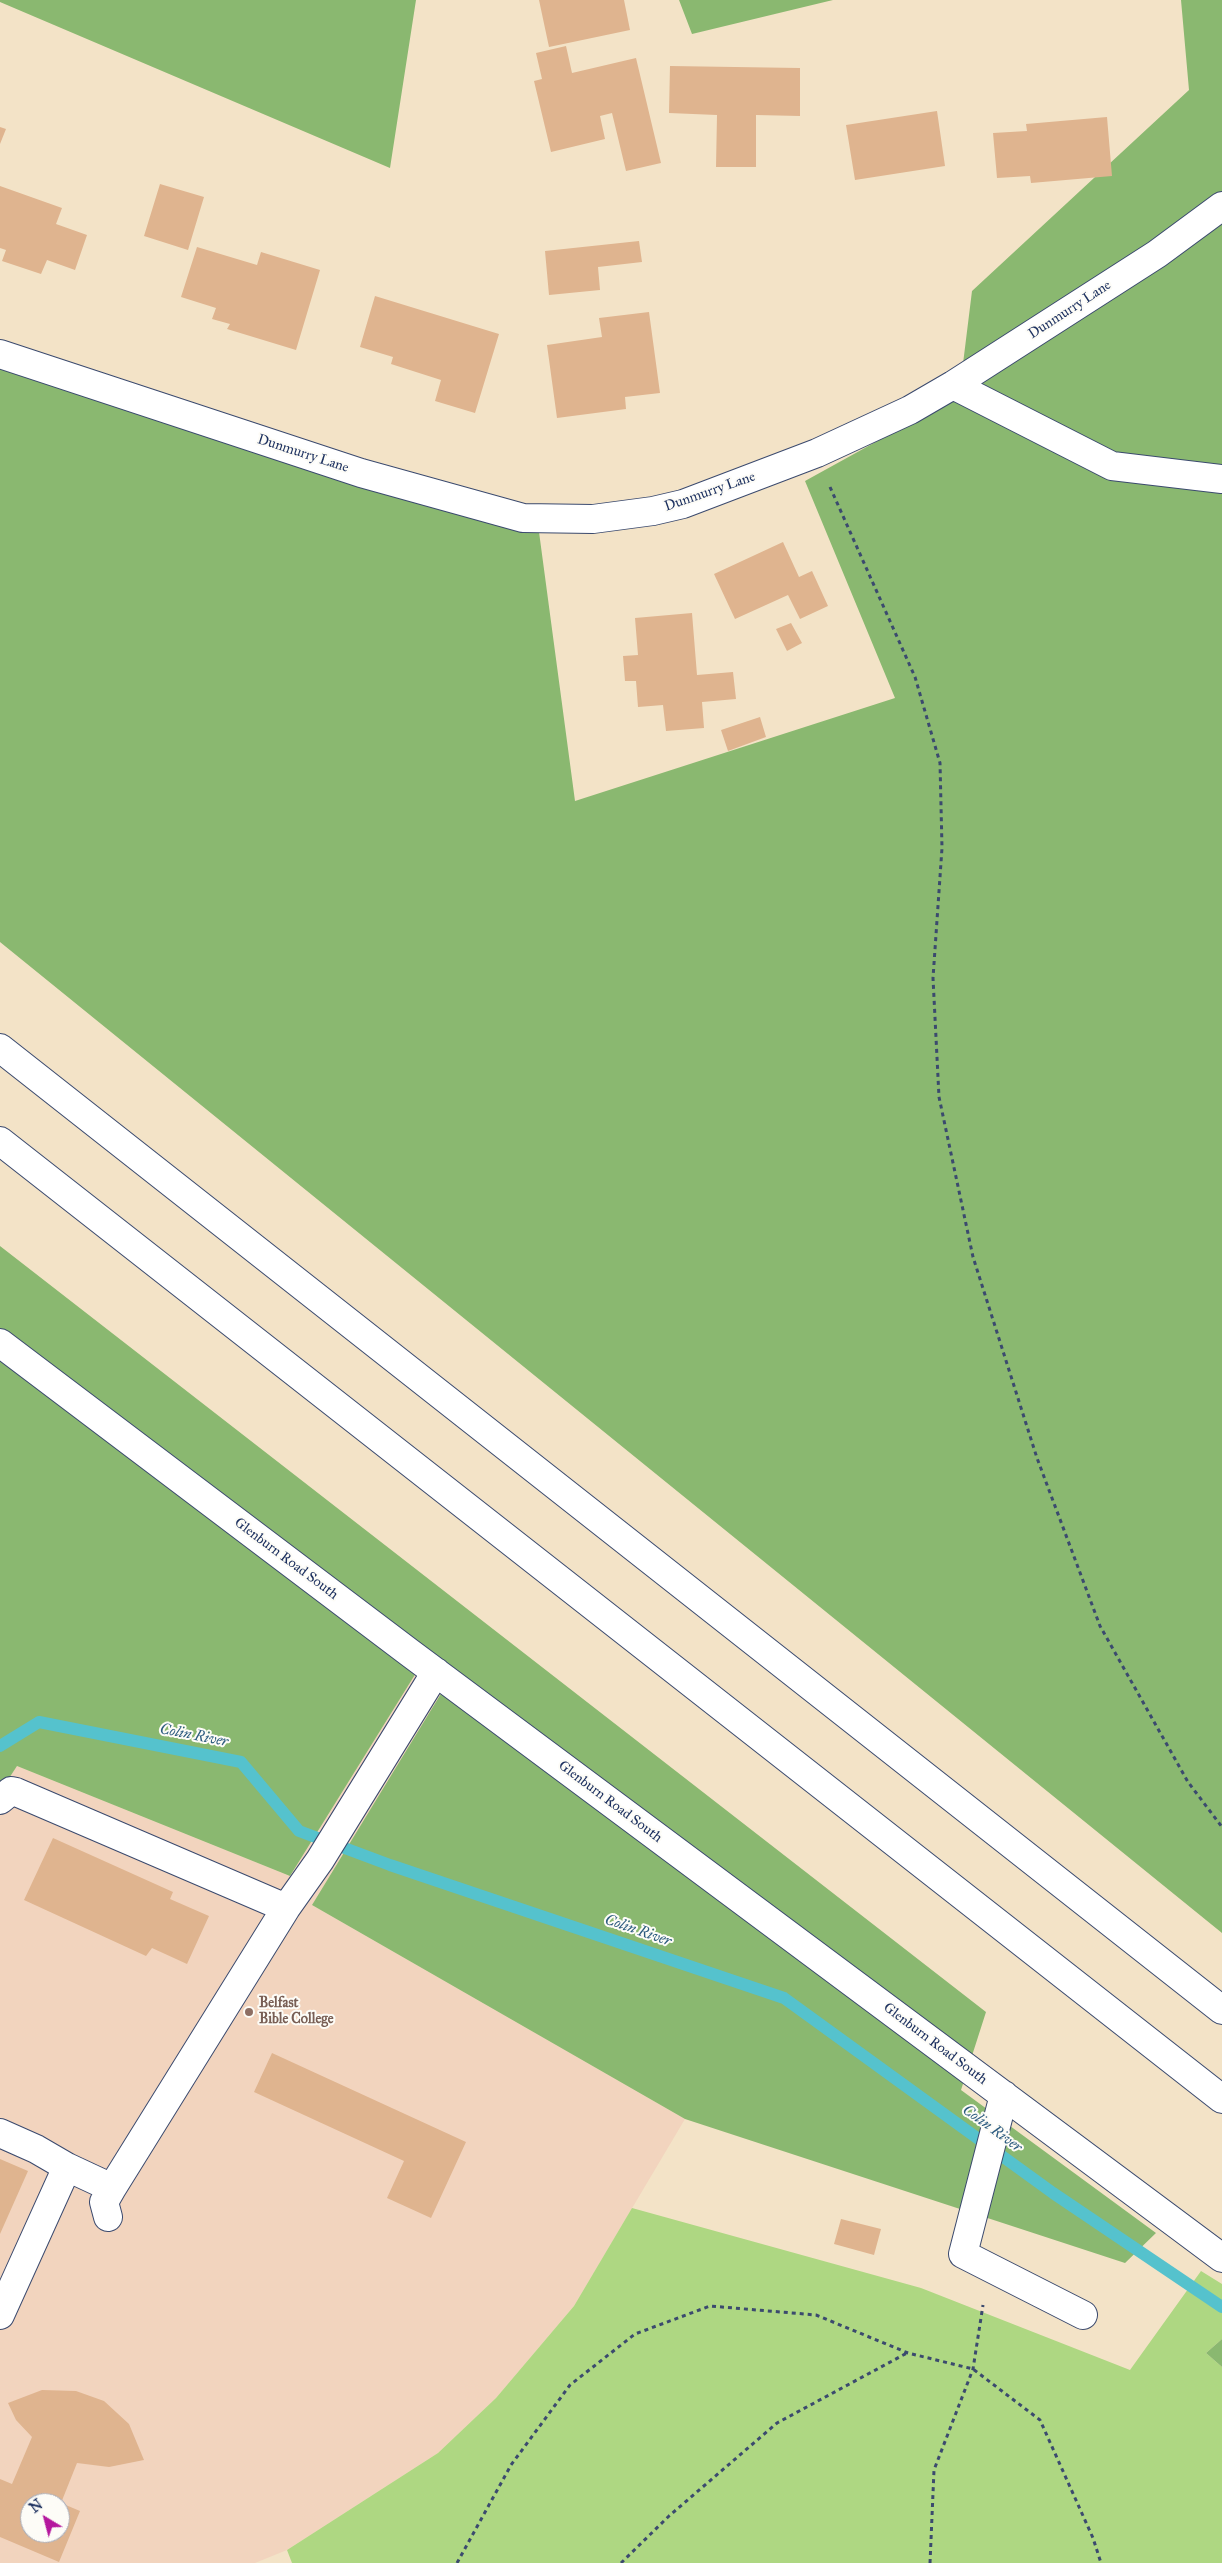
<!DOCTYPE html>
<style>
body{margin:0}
#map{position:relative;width:1222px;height:2563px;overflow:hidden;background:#f3e3c7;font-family:"IM FELL Great Primer",serif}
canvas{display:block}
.north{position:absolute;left:20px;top:2493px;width:50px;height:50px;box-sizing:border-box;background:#fdfcf7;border:1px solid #a3aaba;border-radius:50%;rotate:323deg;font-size:14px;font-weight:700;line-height:20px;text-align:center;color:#1b2f5e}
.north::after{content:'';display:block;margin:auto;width:18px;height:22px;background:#b5179e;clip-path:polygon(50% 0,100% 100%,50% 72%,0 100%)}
</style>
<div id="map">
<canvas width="1222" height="2563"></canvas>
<div class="north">N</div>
</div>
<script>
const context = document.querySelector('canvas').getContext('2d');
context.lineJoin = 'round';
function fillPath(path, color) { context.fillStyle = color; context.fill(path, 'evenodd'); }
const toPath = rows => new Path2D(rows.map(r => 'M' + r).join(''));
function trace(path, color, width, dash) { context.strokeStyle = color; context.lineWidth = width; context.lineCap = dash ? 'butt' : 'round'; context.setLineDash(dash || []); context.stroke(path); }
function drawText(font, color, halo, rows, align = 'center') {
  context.font = font + ' "IM FELL Great Primer",serif'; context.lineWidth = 4; context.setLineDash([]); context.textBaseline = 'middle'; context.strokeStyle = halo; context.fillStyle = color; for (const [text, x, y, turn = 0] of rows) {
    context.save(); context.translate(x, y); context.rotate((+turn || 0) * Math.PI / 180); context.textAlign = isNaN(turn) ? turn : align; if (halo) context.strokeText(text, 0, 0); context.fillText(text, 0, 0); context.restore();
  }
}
fillPath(toPath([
 [416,1673,442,1692,312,1905,685,2119,574,2306,496,2398,438,2453,287,2550,255,2563,0,2563,0,1792,17,1766,290,1876],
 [30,2503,60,2503,60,2533,30,2533]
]), '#f2d4be');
fillPath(toPath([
 [632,2208,921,2288,1130,2370,1201,2271,1222,2284,1222,2339,1206,2353,1222,2367,1222,2563,292,2563,287,2550,438,2453,496,2398,574,2306]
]), '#aed782');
fillPath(toPath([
 [0,0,416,0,390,168,0,2],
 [679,0,833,0,692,34],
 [1181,0,1222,0,1222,1933,0,942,0,354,537,517,575,801,895,698,805,481,959,396,972,291,1189,90],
 [0,1246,986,2012,961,2090,1156,2233,1125,2263,685,2119,312,1905,442,1692,416,1673,290,1876,17,1766,0,1792],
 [1222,2339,1222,2367,1206,2353]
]), '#8ab870');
trace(toPath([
 [0,1746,39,1722,241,1762,299,1831,390,1865,784,1998,1053,2193,1222,2307]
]), '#55c2cd', 12);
fillPath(toPath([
 [539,0,624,0,630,30,549,47],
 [566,46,572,73,636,58,661,163,626,171,612,113,600,116,605,139,551,152,534,81,542,79,536,53],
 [670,66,800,68,800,116,756,115,756,167,716,167,717,115,669,113],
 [937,111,945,166,855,180,846,125],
 [1107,117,1112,176,1031,183,1030,176,997,178,993,133,1027,131,1026,124],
 [0,127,6,129,0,144],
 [160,184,204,197,188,250,144,236],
 [0,186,62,208,56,224,87,235,75,270,47,260,41,274,2,261,6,250,0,248],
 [639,241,642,262,598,267,600,290,549,295,545,251],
 [197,247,257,265,261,252,320,270,296,350,227,329,230,324,212,319,216,308,181,297],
 [375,296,499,334,475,413,435,401,441,380,391,364,393,357,360,347],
 [649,312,660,393,625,397,626,409,557,418,547,345,602,337,599,318],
 [783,542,799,577,812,571,828,606,800,619,788,595,735,619,714,574],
 [692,613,697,675,733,672,736,699,702,702,704,728,666,731,663,705,638,707,636,681,625,681,623,656,638,655,635,618],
 [791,623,802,643,787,651,776,629],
 [760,717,766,737,728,751,721,730],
 [53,1838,173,1892,170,1899,209,1916,187,1964,152,1948,146,1956,24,1900],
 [272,2053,466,2142,431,2218,387,2198,404,2161,254,2092],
 [0,2159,28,2171,0,2234],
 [841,2219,881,2229,874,2255,834,2244],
 [42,2390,76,2391,104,2401,129,2424,144,2460,109,2467,77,2463,61,2503,80,2511,59,2562,0,2537,0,2479,12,2484,32,2437,16,2420,8,2403],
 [30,2503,60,2503,60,2533,30,2533]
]), '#dfb48f');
const minor = toPath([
 [0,354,361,473,523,518,593,519,653,511,683,504,817,453,910,410,953,385,1157,254,1222,206],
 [953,385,1112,466,1222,479],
 [0,1343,410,1653,1222,2258],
 [0,1800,11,1791,16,1792,286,1908],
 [1004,2095,963,2254,1083,2315],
 [0,2133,36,2149,67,2167],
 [108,2217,104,2202,112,2188,286,1908,320,1860,436,1672],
 [0,2315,67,2167,112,2188]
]);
const highway = toPath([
 [0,1048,1222,2010],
 [0,1141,1222,2099]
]);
trace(minor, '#3b4a6e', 30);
trace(highway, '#3b4a6e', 30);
trace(toPath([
 [830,487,915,677,940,763,942,848,933,978,939,1097,973,1257,1037,1458,1100,1626,1188,1782,1222,1827],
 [457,2563,511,2465,570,2385,635,2334,710,2306,816,2315,908,2353,973,2369,1040,2420,1093,2538,1101,2563],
 [621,2563,669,2516,777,2423,907,2353],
 [930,2563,934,2470,973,2369,983,2305]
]), '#3b4a6e', 3, [4, 4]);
trace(minor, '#fff', 28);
trace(highway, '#fff', 28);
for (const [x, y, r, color] of [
 [249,2012,5,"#8d6e63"]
]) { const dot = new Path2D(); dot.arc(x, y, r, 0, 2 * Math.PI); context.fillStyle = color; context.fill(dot); trace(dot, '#fdfcf7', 2); }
drawText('14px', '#1b2f5e', '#fdfcf7', [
 ["Dunmurry Lane",1070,310,-33],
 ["Dunmurry Lane",303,454,18],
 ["Dunmurry Lane",710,492,-19],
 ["Glenburn Road South",286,1559,37],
 ["Glenburn Road South",610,1802,37],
 ["Glenburn Road South",935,2044,37]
]);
drawText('bold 14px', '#785e54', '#fdfcf7', [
 ["Belfast",259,2004],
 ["Bible College",259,2020]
], 'left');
drawText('italic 15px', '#2c5b7f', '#fdfcf7', [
 ["Colin River",194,1736,11],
 ["Colin River",638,1931,19],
 ["Colin River",992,2129,36]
]);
</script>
